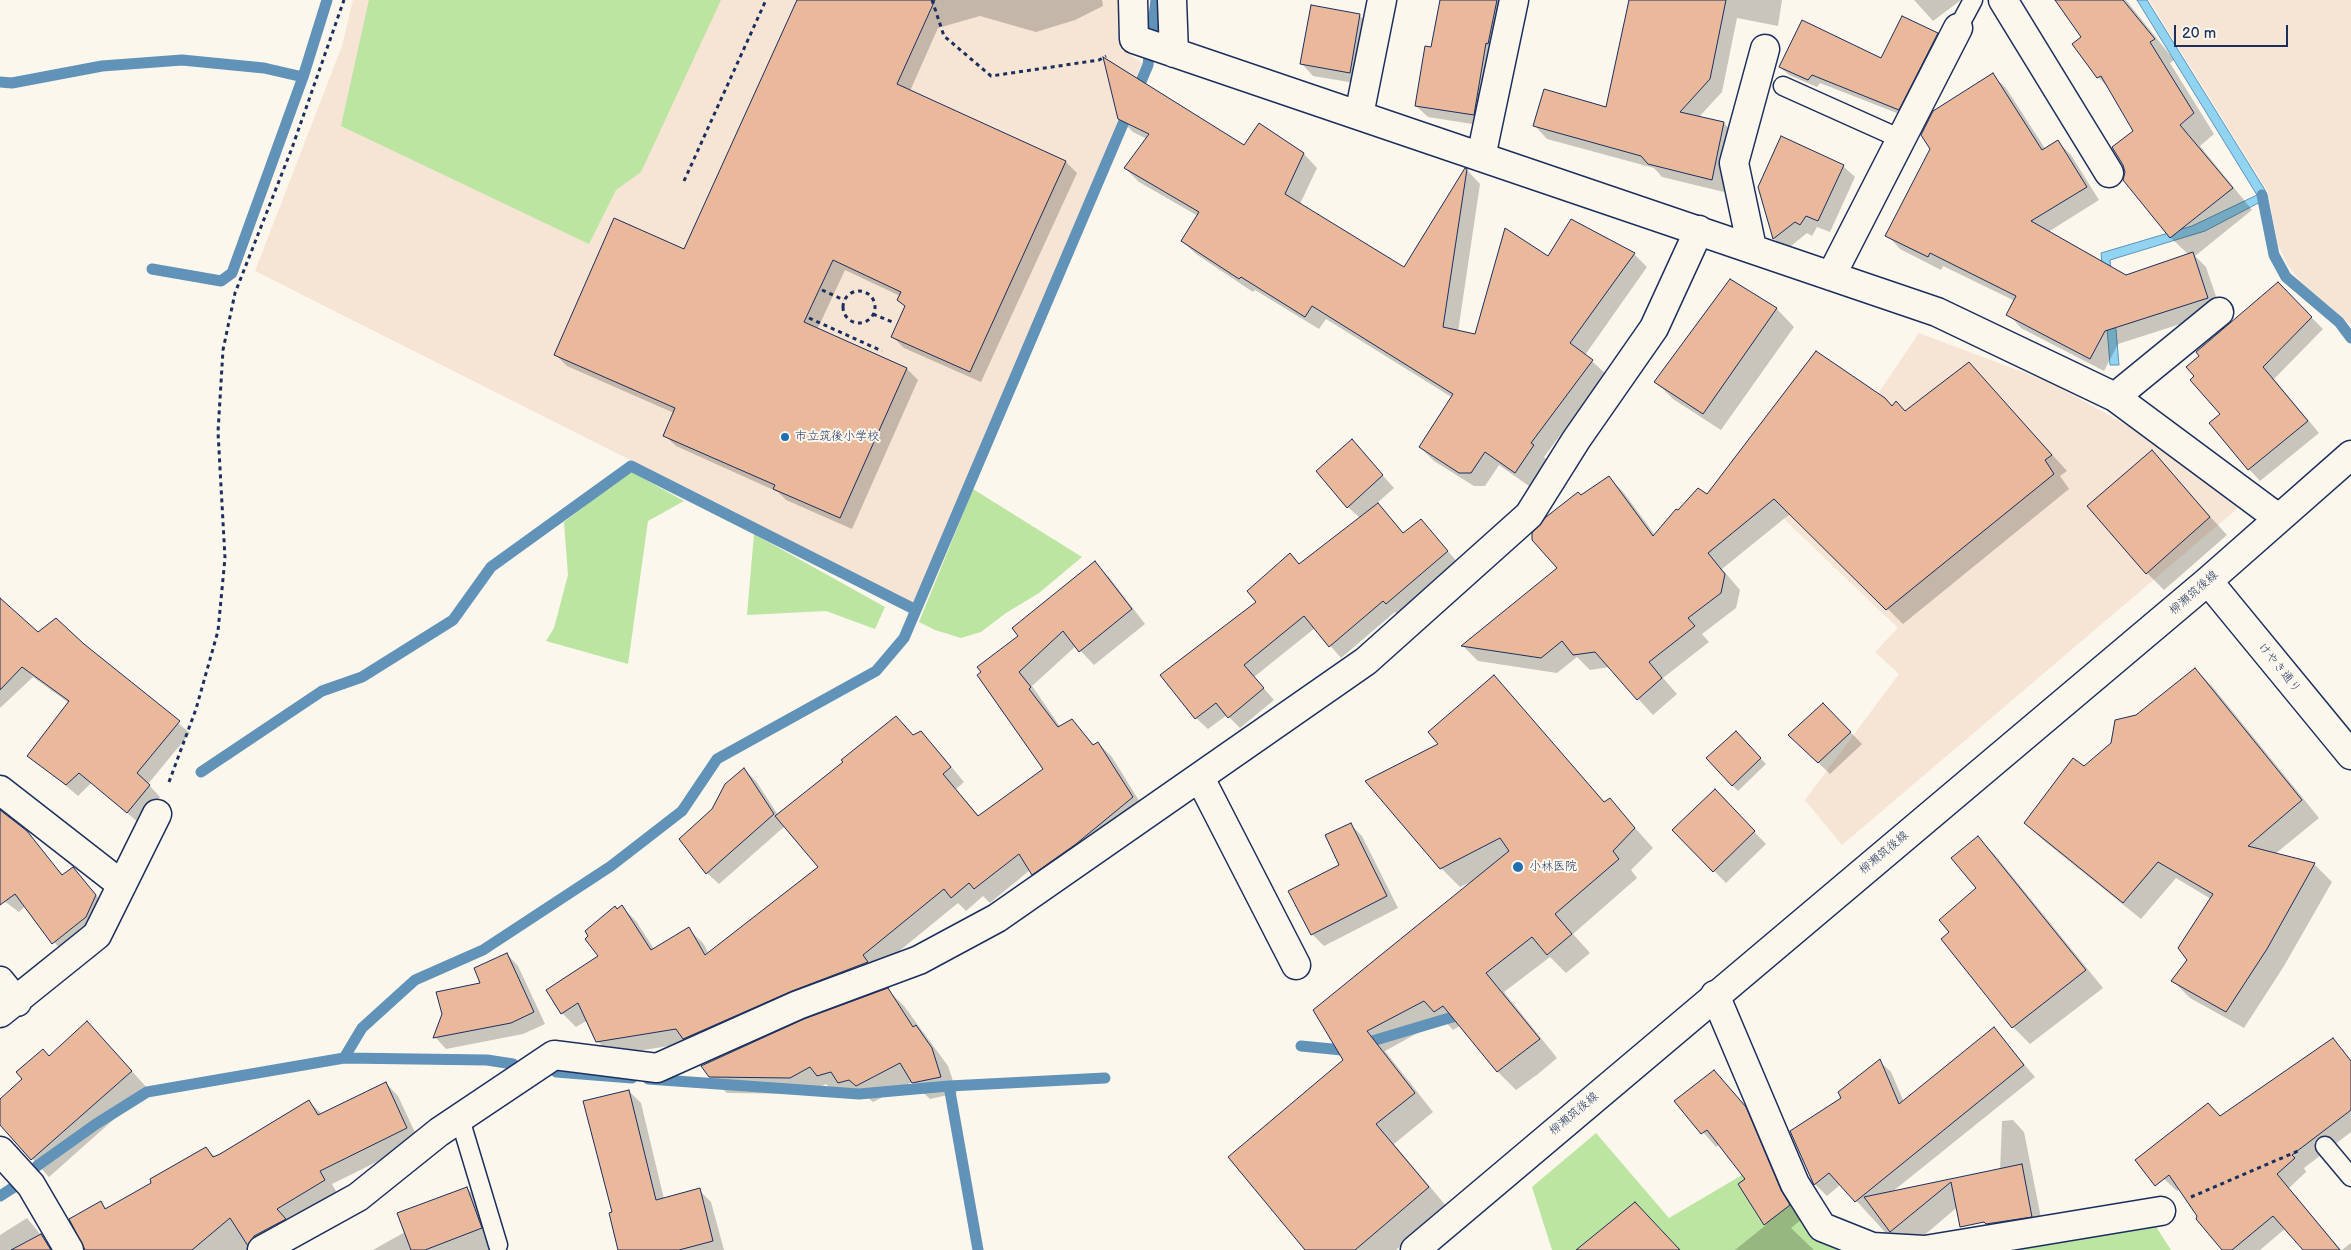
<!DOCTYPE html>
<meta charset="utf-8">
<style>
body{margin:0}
#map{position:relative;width:2351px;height:1250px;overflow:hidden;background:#fbf7ec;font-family:"Balsamiq Sans",sans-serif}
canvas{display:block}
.scale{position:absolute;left:2174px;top:25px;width:114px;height:22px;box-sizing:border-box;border:2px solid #1b2f5e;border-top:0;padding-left:6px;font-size:15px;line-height:18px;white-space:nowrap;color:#1b2f5e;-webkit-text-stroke:4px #fbf7ec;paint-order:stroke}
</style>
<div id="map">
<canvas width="2351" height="1250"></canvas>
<div class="scale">20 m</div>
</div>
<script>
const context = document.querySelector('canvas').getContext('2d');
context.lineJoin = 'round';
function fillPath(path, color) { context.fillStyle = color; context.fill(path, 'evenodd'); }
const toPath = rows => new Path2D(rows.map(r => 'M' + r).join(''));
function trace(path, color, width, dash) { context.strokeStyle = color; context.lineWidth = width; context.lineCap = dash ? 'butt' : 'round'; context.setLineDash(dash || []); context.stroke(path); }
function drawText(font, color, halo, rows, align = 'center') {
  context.font = font + ' "Balsamiq Sans","Klee One",sans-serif'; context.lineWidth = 4; context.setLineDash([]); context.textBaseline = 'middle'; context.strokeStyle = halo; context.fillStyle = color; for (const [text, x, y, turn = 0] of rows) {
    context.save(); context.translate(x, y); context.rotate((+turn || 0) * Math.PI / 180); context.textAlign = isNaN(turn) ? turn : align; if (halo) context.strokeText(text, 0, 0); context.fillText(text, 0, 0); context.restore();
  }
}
fillPath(toPath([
 [353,0,1122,0,1123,50,1142,63,916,604,255,271,342,46],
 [2149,0,2351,0,2351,325,2300,281,2288,266,2278,245,2268,192],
 [1919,333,2049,382,2159,443,2238,508,1842,845,1805,800,1899,674,1875,652,1898,628,1784,519,1829,466]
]), '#f6e4d4');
fillPath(toPath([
 [369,0,721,0,641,172,616,190,589,244,341,126],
 [630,471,684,501,648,521,628,664,546,641,554,628,568,575,564,522],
 [973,489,1082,557,1039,593,1006,613,981,632,961,638,935,630,919,622],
 [754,534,885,607,875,629,826,611,747,615],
 [1596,1133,1669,1218,1771,1158,1849,1250,1552,1250,1532,1187],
 [2153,1222,2171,1250,1989,1250]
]), '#bce5a1');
const water = toPath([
 [2137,0,2147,0,2265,190,2268,198,2205,231,2110,260,2119,365,2110,365,2101,253,2192,226,2257,195,2137,0]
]);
fillPath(water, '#90d4f2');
trace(water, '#6192b7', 1);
fillPath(toPath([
 [798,0,1102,0,1103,6,1075,20,1036,32,980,16,938,28,910,91,1066,162,1077,173,981,382,904,348,892,336,906,307,898,300,900,296,845,270,817,330,907,369,918,380,852,529,786,500,778,492,676,446,664,435,674,413,567,366,556,355,685,250],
 [1441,0,1511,0,1485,126,1428,117,1416,106,1432,48],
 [1629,0,1782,0,1778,26,1737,18,1722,92,1699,117,1724,123,1736,136,1724,192,1662,177,1654,168,1547,139,1535,126,1607,108],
 [1914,0,1961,0,1933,21],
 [2056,0,2126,0,2174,60,2170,63,2214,134,2200,146,2252,210,2195,256,2206,267,2221,311,2118,344,2104,371,2021,328,2008,314,2015,301,1943,266,1941,270,1900,249,1887,235,1992,75,2006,88,2046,150,2058,142,2071,155,2099,200,2048,232,2126,276,2189,255,2171,238,2124,179,2135,131,2111,91,2098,77,2083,38],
 [1359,15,1371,27,1361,84,1313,76,1302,64],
 [1937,34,1945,42,1907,117,1820,83,1817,87,1789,75,1780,67,1882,60],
 [1119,118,1244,146,1259,124,1304,154,1317,168,1300,204,1404,269,1467,170,1480,184,1458,332,1476,336,1548,258,1634,254,1647,267,1585,355,1606,374,1544,457,1547,460,1529,486,1499,465,1485,486,1474,486,1434,461,1420,447,1453,398,1326,319,1319,329,1255,290,1253,292,1196,254,1182,241,1198,216,1139,182,1125,168,1147,139,1133,132],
 [1843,166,1855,177,1830,232,1817,227,1812,236,1807,233,1786,250,1774,239,1759,187],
 [1730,281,1777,309,1794,327,1721,430,1673,399,1656,382],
 [2278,284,2323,329,2274,379,2319,433,2260,481,2249,469,2222,414],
 [1969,363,2067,471,2060,476,2069,489,1903,624,1791,513,1722,569,1740,590,1736,608,1702,634,1709,642,1663,678,1677,694,1653,715,1609,667,1590,670,1577,657,1557,673,1478,661,1463,646,1559,569,1581,497,1609,477,1624,493,1655,535,1678,512,1707,496,1893,407,1906,412],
 [1352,441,1394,488,1376,504,1404,534,1432,532,1458,563,1398,615,1395,612,1341,658,1315,628,1254,677,1274,700,1240,728,1227,715,1208,729,1196,718,1258,602,1290,554,1300,565,1360,518,1348,507],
 [2151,452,2227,535,2164,590,2147,573],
 [1095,563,1109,577,1145,624,1094,665,1076,646,1032,686,1061,728,1072,721,1094,745,1098,743,1112,757,1146,812,1047,888,1030,870,990,903,983,896,966,911,958,903,876,970,688,1043,612,1055,597,1041,588,1020,576,1027,562,1013,600,957,617,910,622,907,636,921,654,949,688,929,703,943,709,954,820,867,785,826,719,884,707,873,713,810,744,769,756,781,778,815,845,763,896,717,914,736,920,733,935,747,964,782,956,789,979,816,1044,769,979,675],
 [0,621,38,634,83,645,190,733,148,784,160,797,139,823,91,783,78,796,29,755,69,703,33,677,0,708],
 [2195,669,2212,686,2319,818,2275,854,2314,864,2332,882,2284,966,2244,1028,2190,998,2173,981,2189,960,2211,899,2176,878,2141,919,2043,840,2025,823,2084,767,2113,744,2137,717],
 [1494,677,1605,803,1610,800,1653,848,1631,870,1637,878,1573,934,1590,953,1566,973,1550,957,1504,992,1557,1058,1538,1074,1516,1090,1497,1071,1461,1025,1453,1030,1443,1019,1385,1051,1433,1112,1394,1144,1447,1207,1396,1250,1307,1250,1345,1061,1473,881,1460,887,1441,868,1441,744],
 [1823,704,1862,744,1830,774,1801,746],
 [1736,732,1766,764,1738,791,1732,785],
 [1726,803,1766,844,1726,883,1674,830],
 [0,814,26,832,63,876,73,868,107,908,64,954,25,906,19,912,0,898],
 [1351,825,1362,836,1398,908,1324,946,1312,934,1341,866],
 [1978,838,1995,855,2103,988,2030,1044,2013,1027,1951,932,1977,888],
 [507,954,518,966,545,1024,523,1034,446,1049,435,1037],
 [888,990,904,1006,948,1066,957,1093,930,1099,912,1082,873,1102,866,1096,856,1099,846,1089,834,1092,826,1084,807,1094,727,1093,710,1077],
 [1994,1029,2035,1077,1892,1192,1971,1176,1982,1186,1914,1244,1895,1243,1841,1184,1827,1196,1815,1184,1791,1131,1842,1098,1879,1061,1891,1072,1904,1102],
 [104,1040,148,1089,49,1177,0,1123,0,1101],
 [2332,1040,2351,1060,2351,1132,2304,1168,2306,1172,2289,1188,2341,1250,2305,1250,2286,1228,2260,1250,2224,1250,2180,1189,2177,1191,2164,1179,2221,1117],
 [1714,1071,1759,1122,1802,1219,1791,1228,1814,1250,1735,1250,1766,1225,1740,1184,1747,1180,1719,1144,1716,1147,1676,1101],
 [386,1083,398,1096,419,1141,332,1184,337,1193,289,1222,266,1250,86,1250,101,1203,107,1209,152,1184,206,1148,215,1157,308,1101,322,1114],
 [629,1091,641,1103,664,1199,699,1190,711,1202,724,1250,619,1250,613,1213],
 [2013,1120,2024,1132,2043,1228,2010,1233,1998,1222,2002,1121],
 [467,1188,478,1200,495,1250,373,1250,405,1232],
 [27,1218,53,1250,0,1250,0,1235],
 [2351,1243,2351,1250,2342,1250]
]), '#0003');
trace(toPath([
 [0,82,12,83,102,66,182,60,264,68,303,77],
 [2262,195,2274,255,2286,277,2339,322,2351,338],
 [152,269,221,281,232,273,303,77,327,0],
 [201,772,322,691,362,677,453,620,491,567,631,466,916,610],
 [1301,1046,1342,1050,1466,1013],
 [344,1058,362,1028,415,980,483,950,611,866,682,811,717,759,876,671,904,638,1148,65,1156,0],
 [556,1072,632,1078],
 [648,1079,859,1094,949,1086,1105,1078],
 [949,1086,978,1250],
 [37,1166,96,1124,147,1092,344,1058,487,1060,513,1064],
 [0,1196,14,1187]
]), '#6192b7', 11);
const building = toPath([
 [797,0,935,0,897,84,1066,161,970,372,891,337,905,306,897,300,901,292,833,260,804,322,907,368,840,518,773,489,775,485,663,436,675,408,554,355,614,218,684,249,797,0],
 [1440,0,1497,0,1488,44,1486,43,1474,115,1415,106,1425,46,1431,47,1440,0],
 [1629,0,1726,0,1710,79,1680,112,1724,122,1712,180,1648,164,1641,156,1533,126,1544,89,1606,107,1629,0],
 [2055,0,2123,0,2155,39,2150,42,2194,113,2180,125,2233,188,2170,238,2123,180,2125,172,2123,165,2112,147,2133,131,2101,76,2097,78,2072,44,2081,37,2055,0],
 [1311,5,1360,14,1350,73,1300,64,1311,5],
 [1902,16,1938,33,1899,110,1812,75,1808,80,1779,67,1802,20,1881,58,1902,16],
 [1103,57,1244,145,1259,123,1304,153,1285,194,1404,267,1465,168,1467,169,1443,327,1475,334,1505,228,1548,256,1571,219,1635,253,1570,343,1593,360,1531,443,1534,445,1515,473,1485,452,1471,473,1459,473,1419,447,1453,394,1312,306,1305,317,1241,277,1239,279,1181,241,1199,212,1124,168,1149,134,1118,119,1103,57],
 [1993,73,2042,150,2058,140,2087,187,2031,221,2126,275,2193,252,2208,298,2105,331,2090,359,2006,315,2016,296,1930,253,1928,257,1885,236,1930,149,1921,135,1933,111,1993,73],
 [1781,136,1844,165,1818,221,1806,216,1800,225,1795,222,1773,239,1758,187,1781,136],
 [1730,279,1777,308,1703,414,1654,382,1730,279],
 [2278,282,2312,317,2263,367,2308,421,2248,470,2209,423,2220,414,2190,380,2194,376,2186,367,2199,356,2196,352,2278,282],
 [1816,351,1885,398,1892,406,1896,401,1905,411,1969,362,2052,455,2045,460,2054,474,1886,610,1774,499,1708,553,1725,574,1721,593,1688,618,1695,626,1649,662,1662,678,1637,700,1595,652,1573,655,1562,641,1541,658,1461,646,1557,568,1532,540,1532,533,1546,517,1578,492,1581,495,1609,476,1653,536,1676,509,1678,510,1698,488,1707,494,1816,351],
 [1352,439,1383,475,1347,508,1316,471,1352,439],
 [2152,450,2210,517,2146,574,2087,506,2152,450],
 [1378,503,1403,533,1421,519,1448,551,1386,604,1383,601,1329,647,1304,616,1244,665,1264,688,1228,718,1216,703,1195,719,1160,675,1256,602,1247,591,1290,553,1299,564,1378,503],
 [1095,561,1132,609,1079,652,1063,631,1019,672,1031,687,1029,689,1058,727,1072,719,1093,745,1098,742,1133,797,1076,844,1032,875,1019,854,974,889,969,883,951,898,944,889,863,955,868,962,792,991,683,1039,676,1029,596,1042,578,1003,561,1014,546,990,598,956,585,939,588,936,585,931,615,906,617,909,622,905,651,950,689,927,705,955,818,867,775,816,843,762,841,760,896,716,913,735,921,731,951,767,943,774,978,816,1043,769,977,675,981,672,977,667,1018,636,1012,628,1095,561],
 [0,598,38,632,56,618,84,644,180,721,137,773,150,785,127,813,79,773,66,785,27,756,69,701,22,667,0,690,0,598],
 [2195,668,2302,800,2248,846,2315,863,2267,949,2226,1012,2171,981,2187,960,2178,948,2213,894,2158,862,2123,903,2024,823,2073,758,2084,766,2111,743,2115,720,2136,715,2195,668],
 [1494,675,1604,802,1610,798,1635,828,1613,851,1619,859,1555,914,1572,934,1547,955,1532,937,1486,973,1540,1039,1519,1055,1497,1072,1443,1006,1434,1012,1424,1001,1367,1031,1415,1093,1376,1124,1429,1187,1355,1250,1305,1250,1228,1157,1343,1060,1313,1010,1509,851,1500,838,1440,869,1365,781,1438,744,1428,732,1494,675],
 [1823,703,1851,732,1818,763,1788,735,1823,703],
 [1736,731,1761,758,1732,786,1706,758,1736,731],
 [744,768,774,814,706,874,679,839,712,809,725,784,744,768],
 [1715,789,1755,831,1713,872,1672,830,1715,789],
 [0,810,27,831,62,875,73,867,96,895,86,917,52,944,15,894,0,905,0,810],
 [1351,823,1387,896,1311,935,1288,891,1339,865,1325,835,1351,823],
 [1978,836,2086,970,2012,1028,1941,939,1949,932,1939,920,1976,888,1951,858,1978,836],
 [507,953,534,1012,511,1023,433,1038,442,1014,436,992,480,983,474,968,507,953],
 [888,988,913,1027,916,1025,932,1048,941,1077,912,1083,900,1063,856,1086,849,1080,838,1083,831,1072,817,1076,810,1067,790,1078,709,1077,701,1066,804,1019,888,988],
 [87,1021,132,1071,31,1160,0,1125,0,1099,22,1079,16,1072,43,1049,49,1056,87,1021],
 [1994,1027,2024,1065,1855,1202,1829,1173,1814,1185,1790,1131,1841,1098,1838,1092,1880,1059,1899,1104,1994,1027],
 [2333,1038,2351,1061,2351,1110,2292,1155,2295,1158,2277,1174,2340,1250,2303,1250,2273,1216,2232,1250,2222,1250,2196,1219,2197,1216,2169,1175,2155,1186,2135,1160,2208,1103,2220,1116,2333,1038],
 [1714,1070,1746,1107,1781,1190,1790,1205,1764,1225,1738,1184,1745,1179,1707,1130,1701,1134,1674,1101,1714,1070],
 [386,1082,407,1128,320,1171,325,1180,277,1209,286,1219,254,1236,248,1246,230,1218,192,1250,85,1250,69,1219,101,1201,105,1209,151,1183,150,1179,206,1147,213,1157,220,1154,309,1100,318,1115,386,1082],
 [629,1090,656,1200,700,1188,713,1241,679,1250,618,1250,609,1213,612,1212,583,1101,629,1090],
 [2022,1164,2032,1217,1986,1224,1984,1222,1960,1227,1951,1182,1890,1232,1864,1197,2022,1164],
 [467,1187,482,1228,425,1250,411,1250,397,1213,467,1187],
 [1635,1202,1680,1250,1576,1250,1635,1202],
 [41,1234,51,1250,11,1250,41,1234]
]);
fillPath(building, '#eab89b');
trace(building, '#1b2f5e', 1);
const lane = toPath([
 [1958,28,1973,0],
 [1783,86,1901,139],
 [460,1119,498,1245],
 [2325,1146,2351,1177]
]);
const street = toPath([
 [1133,0,1134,39,1937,312,2115,397,2278,518],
 [1172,0,1174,53],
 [2003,0,2109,173],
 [1359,115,1382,0],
 [1481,157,1514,0],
 [1752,248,1734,163,1765,49],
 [1831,276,1958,28],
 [2115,397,2219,312],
 [1200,778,1296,965],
 [0,790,122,885],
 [0,981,17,1002],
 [1715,995,1795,1184,1822,1227,1872,1247,1924,1250],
 [0,1013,97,935,157,814],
 [0,1151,31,1185,69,1250],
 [262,1250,358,1197,439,1132,554,1055,657,1068,798,1005,919,960,997,918,1366,661,1529,515,1576,440,1654,328,1699,230],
 [1925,1250,2161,1211]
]);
const secondary = toPath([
 [2208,581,2351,755],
 [1415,1250,2208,581,2351,455]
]);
trace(lane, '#1b2f5e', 21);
trace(street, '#1b2f5e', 31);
trace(secondary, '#1b2f5e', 31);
trace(toPath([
 [932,0,944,36,991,76,1099,60,1106,56],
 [684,181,766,0],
 [822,290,844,300],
 '843 307a16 16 0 1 1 32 0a16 16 0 1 1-32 0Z',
 [873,314,895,323],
 [809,318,882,351],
 [169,782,196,709,218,631,225,558,218,432,223,350,235,293,292,148,344,0],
 [2191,1197,2298,1151]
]), '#1b2f5e', 3, [4, 4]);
trace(lane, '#fbf7ec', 18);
trace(street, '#fbf7ec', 28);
trace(secondary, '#fbf7ec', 28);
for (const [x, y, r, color] of [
 [785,437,5,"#1f6fb2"],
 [1518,867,6,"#1f6fb2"]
]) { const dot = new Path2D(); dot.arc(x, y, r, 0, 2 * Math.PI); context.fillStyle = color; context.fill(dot); trace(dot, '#fbf7ec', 2); }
drawText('12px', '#1b2f5e', '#fbf7ec', [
 ["市立筑後小学校",795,437],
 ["小林医院",1529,867]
], 'left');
drawText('12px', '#1b2f5e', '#fbf7ec', [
 ["柳瀬筑後線",2194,593,-41],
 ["けやき通り",2279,668,51],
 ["柳瀬筑後線",1884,853,-40],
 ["柳瀬筑後線",1574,1114,-40]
]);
</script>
